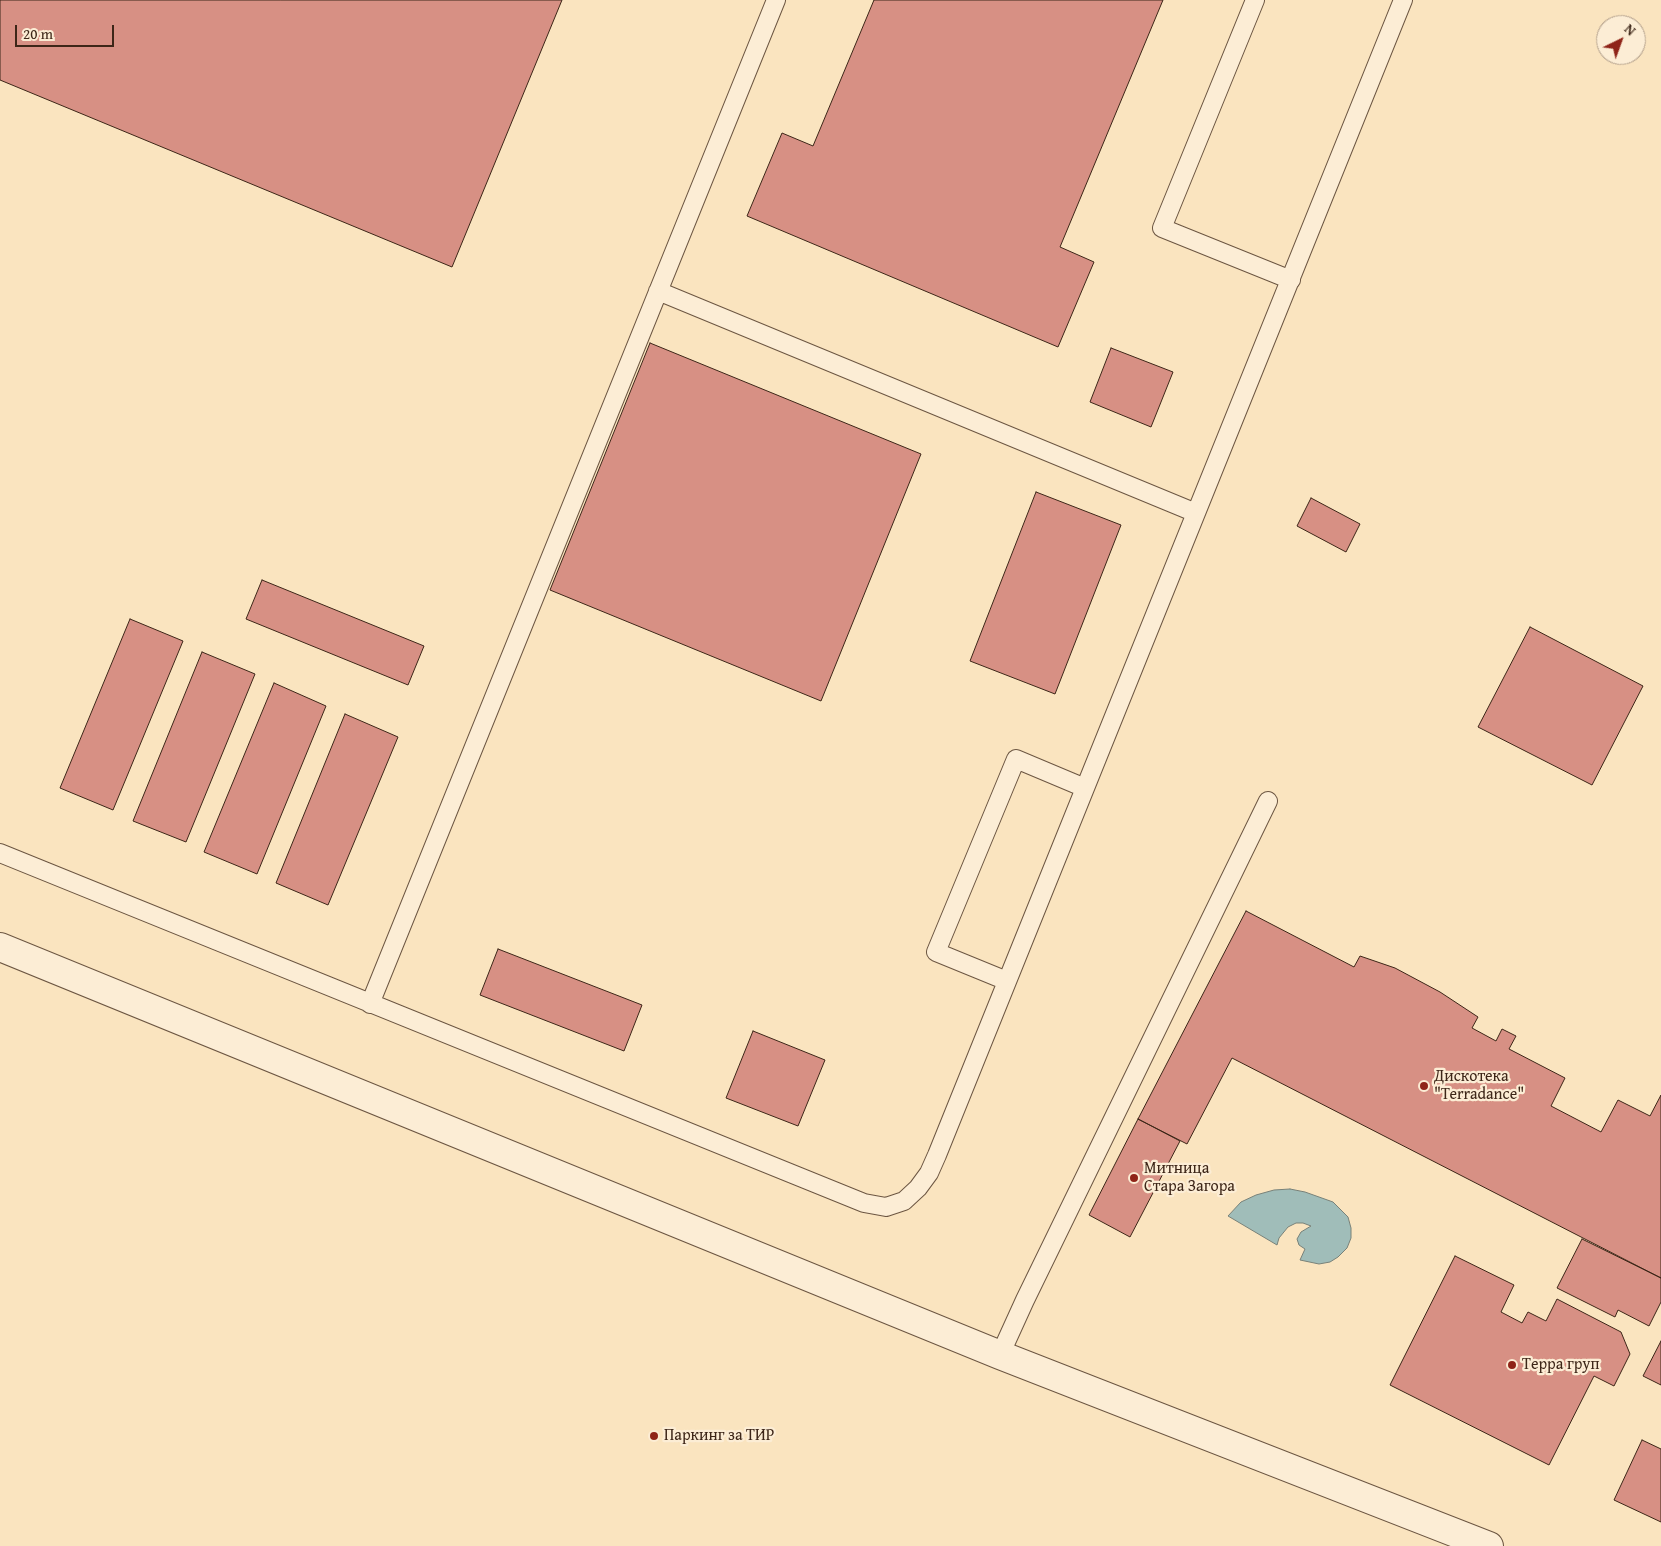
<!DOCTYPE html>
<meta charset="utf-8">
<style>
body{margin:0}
#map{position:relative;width:1661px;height:1546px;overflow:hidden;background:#fae4bf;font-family:"Gentium Book Plus",serif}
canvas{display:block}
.north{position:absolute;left:1596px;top:15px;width:50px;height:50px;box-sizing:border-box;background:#fcedd5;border:1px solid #b09d89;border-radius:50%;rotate:42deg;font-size:14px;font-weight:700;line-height:20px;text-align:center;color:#3d2618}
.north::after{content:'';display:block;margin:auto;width:18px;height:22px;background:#8f2418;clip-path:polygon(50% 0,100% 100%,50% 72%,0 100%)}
.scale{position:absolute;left:15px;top:25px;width:99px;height:22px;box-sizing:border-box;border:2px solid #3d2618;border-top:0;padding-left:6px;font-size:15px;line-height:18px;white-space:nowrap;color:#3d2618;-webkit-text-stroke:4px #fcedd5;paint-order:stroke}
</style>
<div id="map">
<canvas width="1661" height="1546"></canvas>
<div class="north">N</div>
<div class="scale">20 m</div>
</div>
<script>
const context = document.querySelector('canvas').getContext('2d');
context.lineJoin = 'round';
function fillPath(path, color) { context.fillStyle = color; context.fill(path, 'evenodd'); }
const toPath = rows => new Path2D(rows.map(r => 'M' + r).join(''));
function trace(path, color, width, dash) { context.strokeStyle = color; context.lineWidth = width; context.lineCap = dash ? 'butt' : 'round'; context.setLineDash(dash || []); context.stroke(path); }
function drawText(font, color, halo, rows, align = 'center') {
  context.font = font + ' "Gentium Book Plus",serif'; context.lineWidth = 4.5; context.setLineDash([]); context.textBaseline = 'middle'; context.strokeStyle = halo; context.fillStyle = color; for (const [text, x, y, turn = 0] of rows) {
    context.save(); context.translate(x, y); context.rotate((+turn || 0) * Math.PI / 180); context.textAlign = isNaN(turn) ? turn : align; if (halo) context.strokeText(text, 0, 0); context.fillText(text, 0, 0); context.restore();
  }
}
const water = toPath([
 [1290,1189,1305,1192,1333,1202,1348,1217,1351,1228,1351,1238,1347,1248,1338,1257,1330,1262,1319,1264,1300,1260,1305,1249,1299,1245,1297,1239,1301,1232,1311,1226,1303,1223,1296,1223,1288,1227,1279,1238,1277,1245,1228,1216,1241,1202,1256,1195,1274,1190,1290,1189]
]);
fillPath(water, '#a0bdb9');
trace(water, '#788179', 1);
const building = toPath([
 [0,0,562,0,452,267,0,80,0,0],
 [874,0,1163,0,1060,247,1094,262,1058,347,747,216,782,133,813,146,874,0],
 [650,343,921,454,821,701,550,590,650,343],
 [1111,348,1173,372,1151,427,1090,402,1111,348],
 [1036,492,1121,525,1055,694,970,661,1036,492],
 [1311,498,1360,524,1346,552,1297,526,1311,498],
 [262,580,424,646,408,685,246,619,262,580],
 [130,619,183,641,113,810,60,788,130,619],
 [1530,627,1643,686,1592,785,1478,727,1530,627],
 [202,652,255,674,186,842,133,821,202,652],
 [274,683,326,706,257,874,204,852,274,683],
 [345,714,398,737,328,905,276,883,345,714],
 [1246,911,1354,967,1360,956,1395,968,1440,992,1478,1017,1472,1028,1496,1041,1502,1029,1516,1036,1509,1049,1565,1078,1551,1106,1601,1132,1618,1100,1650,1116,1661,1095,1661,1278,1232,1058,1187,1144,1138,1119,1246,911],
 [498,949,642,1005,624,1051,480,995,498,949],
 [753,1031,825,1060,798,1126,726,1098,753,1031],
 [1138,1119,1180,1141,1130,1237,1089,1215,1138,1119],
 [1582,1239,1661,1278,1661,1302,1649,1326,1618,1310,1615,1317,1557,1288,1582,1239],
 [1455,1256,1514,1285,1501,1312,1522,1323,1528,1312,1546,1321,1557,1299,1621,1332,1630,1354,1614,1386,1594,1376,1549,1465,1390,1385,1455,1256],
 [1661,1341,1661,1385,1643,1376,1661,1341],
 [1642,1440,1661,1449,1661,1522,1614,1500,1642,1440]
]);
fillPath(building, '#d79084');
trace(building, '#3d2618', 1);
const lane = toPath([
 [1255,0,1162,228,1291,280],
 [658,291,1196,513],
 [0,853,864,1203,886,1207,904,1201,918,1188,929,1173,937,1155,1403,0],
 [1007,981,936,952,1016,759,1085,788],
 [370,1004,776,0],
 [1000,1355,1025,1300,1268,801]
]);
const street = toPath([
 [0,947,1000,1355,1489,1546]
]);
trace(lane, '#6c5642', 20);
trace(street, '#6c5642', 30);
trace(lane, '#fcedd5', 18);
trace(street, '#fcedd5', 28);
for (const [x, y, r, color] of [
 [1424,1086,5,"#8f2418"],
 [1134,1178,5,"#8f2418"],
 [1512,1365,5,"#8f2418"],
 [654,1436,5,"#8f2418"]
]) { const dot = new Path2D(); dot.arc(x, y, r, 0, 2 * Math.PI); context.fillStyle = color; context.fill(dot); trace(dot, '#fcedd5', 2); }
drawText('16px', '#3d2618', '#fcedd5', [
 ["Дискотека",1434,1077],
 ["\"Terradance\"",1434,1095],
 ["Митница",1144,1169],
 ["Стара Загора",1144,1187],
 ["Терра груп",1522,1365],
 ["Паркинг за ТИР",664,1436]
], 'left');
</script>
